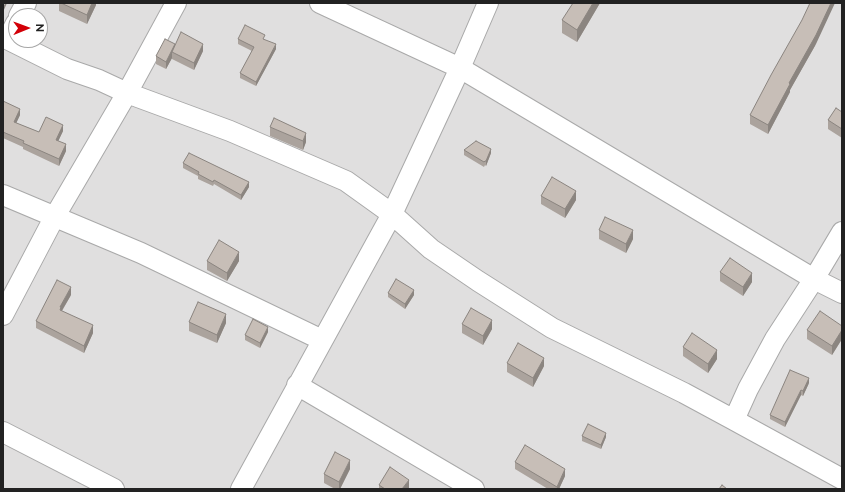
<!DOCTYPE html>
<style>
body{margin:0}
#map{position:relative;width:845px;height:492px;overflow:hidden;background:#f2eee9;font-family:Raleway,sans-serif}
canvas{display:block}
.frame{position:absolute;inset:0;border:4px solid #222;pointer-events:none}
.north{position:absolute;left:8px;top:8px;width:40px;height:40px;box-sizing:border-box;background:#fff;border:1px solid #a7a7a7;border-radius:50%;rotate:89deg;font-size:11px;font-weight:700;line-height:16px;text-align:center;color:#222}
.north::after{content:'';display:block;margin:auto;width:14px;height:18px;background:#d30008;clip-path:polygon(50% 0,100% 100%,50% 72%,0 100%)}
</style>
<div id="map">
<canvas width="845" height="492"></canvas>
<div class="frame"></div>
<div class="north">N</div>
</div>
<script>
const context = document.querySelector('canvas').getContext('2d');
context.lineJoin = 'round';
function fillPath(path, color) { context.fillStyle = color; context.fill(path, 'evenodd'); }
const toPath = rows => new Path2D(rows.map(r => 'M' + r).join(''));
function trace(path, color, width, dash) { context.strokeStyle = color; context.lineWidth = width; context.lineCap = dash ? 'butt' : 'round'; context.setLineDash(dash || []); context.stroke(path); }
fillPath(toPath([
 [3,3,842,3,842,489,3,489],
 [16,16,40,16,40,40,16,40]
]), '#e0dfdf');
const minor = toPath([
 [320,3,460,68,814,279,842,293],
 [19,16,26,3],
 [3,37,67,69,99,80,127,93,230,131,346,181,392,214,431,249,478,281,552,328,684,393,734,420,748,389,775,339,814,279,842,232],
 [8,39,16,23],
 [3,195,141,253,322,340],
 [3,315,55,216,127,93,176,3],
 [297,385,474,489],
 [734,420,842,479],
 [3,432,114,489],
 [241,489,392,214,460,68,488,3]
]);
trace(minor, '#a9a9a9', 22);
trace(minor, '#fff', 20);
fillPath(toPath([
 [59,3,96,3,96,5,87,24,59,11],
 [600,3,577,42,562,33,562,20],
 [238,39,265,40,276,49,256,86,240,78,240,73,252,51,238,44],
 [175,44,203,51,194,70,172,59,172,58,166,69,156,64,156,56],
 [816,44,790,90,790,92,768,134,750,124,750,115],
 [3,101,20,115,16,123,39,132,63,131,58,141,66,151,59,166,23,149,23,147,3,138],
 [842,112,842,138,828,129,828,120],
 [270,127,306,142,303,150,270,136],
 [464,150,491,153,486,166,485,165,484,167,464,155],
 [183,163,249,187,241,200,214,184,213,186,198,179,198,176,183,168],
 [541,196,576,200,565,218,541,204],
 [599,230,633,239,626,253,599,239],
 [207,261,239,261,227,281,207,270],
 [720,272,752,282,743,296,720,281],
 [388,293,414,295,405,309,388,297],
 [71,295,62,311,93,333,84,353,36,328,36,321],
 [189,322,226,323,217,343,189,331],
 [462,324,492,329,483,345,462,333],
 [842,326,842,339,832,355,807,339,807,330],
 [268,332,260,348,245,340,245,335],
 [683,347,717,359,708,373,683,356],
 [507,363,544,366,533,387,507,372],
 [809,383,803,396,801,395,785,427,770,419,770,415],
 [582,436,606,437,601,449,582,441],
 [515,462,565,476,559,489,548,489,515,469],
 [350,469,340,489,335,489,324,483,324,474],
 [379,485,409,488,408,489,379,489]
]), '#aba39d');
fillPath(toPath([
 [5,3,7,3,3,12,3,8],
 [92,3,96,3,96,5,87,24,87,15],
 [593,3,600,3,577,42,577,30],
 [831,3,835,3,816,44,790,90,790,92,768,134,768,125,789,83],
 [175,44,172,52,172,58,166,69,166,62],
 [203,44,203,51,194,70,194,63],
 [276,44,276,49,256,86,256,82],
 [20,109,20,115,14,128,14,122],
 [63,125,63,131,56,146,56,140],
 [306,133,306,142,303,150,303,141],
 [66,144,66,151,59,166,59,159],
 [491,149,491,153,486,166,486,161],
 [249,182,249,187,241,200,241,195],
 [576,191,576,200,565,218,565,209],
 [633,230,633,239,626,253,626,244],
 [239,252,239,261,227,281,227,273],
 [752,273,752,282,743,296,743,287],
 [71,287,71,295,61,312,60,307],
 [414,290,414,295,405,309,405,304],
 [226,314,226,323,217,343,217,335],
 [492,320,492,329,483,345,483,336],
 [93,325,93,333,84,353,84,346],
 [268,327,268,332,260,348,260,343],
 [842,330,842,339,832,355,832,346],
 [717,350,717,359,708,373,708,364],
 [544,358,544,366,533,387,533,378],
 [809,378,809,383,803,396,803,391],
 [801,390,801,395,785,427,785,422],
 [606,433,606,437,601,449,601,445],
 [350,460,350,469,340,489,339,489,339,482],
 [565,469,565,476,559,489,557,489,557,487],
 [409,480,409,488,408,489,402,489]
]), '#8b8580');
const building = toPath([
 [61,3,92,3,87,15,61,3],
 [573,3,593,3,577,30,562,20,573,3],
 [810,3,831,3,816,35,789,83,790,84,768,125,750,115,771,75,802,20,810,3],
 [245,25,265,35,263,39,276,44,256,82,240,73,254,47,238,39,245,25],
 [181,32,203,44,194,63,172,52,181,32],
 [165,39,175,44,166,62,156,56,165,39],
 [3,101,20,109,14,122,39,132,46,117,63,125,56,140,66,144,59,159,23,143,24,141,3,132,3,101],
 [836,108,842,112,842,129,828,120,836,108],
 [274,118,306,133,303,141,270,127,274,118],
 [476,141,491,149,486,161,485,161,484,162,464,150,476,141],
 [189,153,249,182,241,195,214,180,213,182,198,174,199,172,183,163,189,153],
 [552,177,576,191,565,209,541,196,552,177],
 [605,217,633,230,626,244,599,230,605,217],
 [219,240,239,252,227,273,207,261,219,240],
 [730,258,752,273,743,287,720,272,730,258],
 [396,279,414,290,405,304,388,293,396,279],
 [57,280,71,287,60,307,61,307,60,310,93,325,84,346,36,321,57,280],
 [198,302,226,314,217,335,189,322,198,302],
 [471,308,492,320,483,336,462,324,471,308],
 [820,311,842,326,842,330,832,346,807,330,820,311],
 [253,319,268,327,260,343,245,335,253,319],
 [692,333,717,350,708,364,683,347,692,333],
 [518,343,544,358,533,378,507,363,518,343],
 [790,370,809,378,803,391,801,390,785,422,770,415,790,370],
 [588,424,606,433,601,445,582,436,588,424],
 [525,445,565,469,557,487,515,462,525,445],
 [335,452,350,460,339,482,324,474,335,452],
 [390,467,409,480,402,489,385,489,379,485,390,467],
 [722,485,727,489,719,489,722,485]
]);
fillPath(building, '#c7beb7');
trace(building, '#8b8580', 1);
</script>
